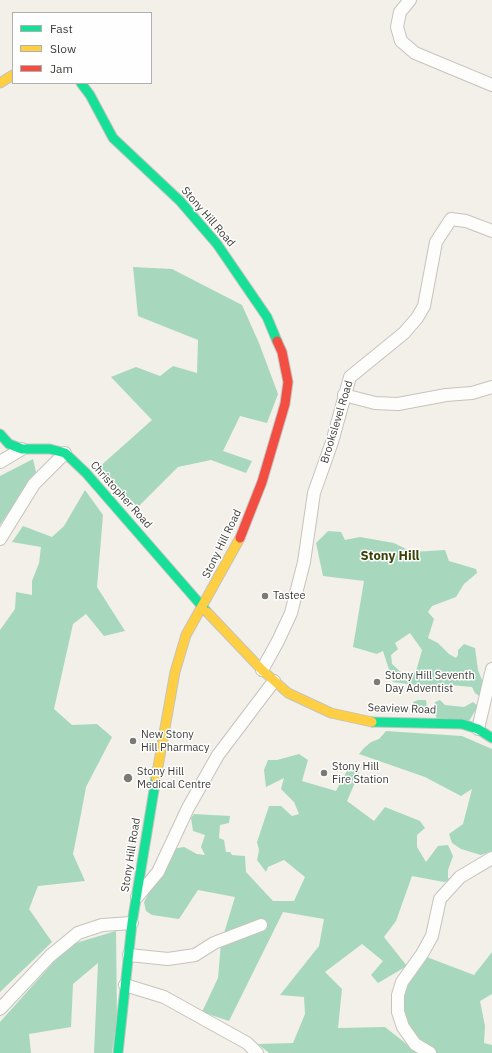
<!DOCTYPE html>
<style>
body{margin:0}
#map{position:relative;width:492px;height:1053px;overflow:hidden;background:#f2f0e9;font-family:"IBM Plex Sans",sans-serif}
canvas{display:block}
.legend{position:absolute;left:12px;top:12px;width:140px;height:72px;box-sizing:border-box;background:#fefefe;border:1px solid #b0b0ae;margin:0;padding:5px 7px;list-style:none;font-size:12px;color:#3c3b36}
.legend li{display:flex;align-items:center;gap:8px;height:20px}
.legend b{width:20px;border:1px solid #b0b0ae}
</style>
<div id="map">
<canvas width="492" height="1053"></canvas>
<ul class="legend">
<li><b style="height:5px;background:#16e098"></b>Fast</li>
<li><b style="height:5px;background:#ffcf43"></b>Slow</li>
<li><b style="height:5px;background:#f24e42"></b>Jam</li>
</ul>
</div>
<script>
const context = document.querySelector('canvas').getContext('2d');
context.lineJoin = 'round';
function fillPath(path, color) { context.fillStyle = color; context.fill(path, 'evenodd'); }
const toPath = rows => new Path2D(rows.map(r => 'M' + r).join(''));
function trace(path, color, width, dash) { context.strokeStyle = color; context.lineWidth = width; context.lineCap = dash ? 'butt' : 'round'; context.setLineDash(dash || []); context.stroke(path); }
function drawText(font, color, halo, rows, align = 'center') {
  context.font = font + ' "IBM Plex Sans",sans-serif'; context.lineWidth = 3; context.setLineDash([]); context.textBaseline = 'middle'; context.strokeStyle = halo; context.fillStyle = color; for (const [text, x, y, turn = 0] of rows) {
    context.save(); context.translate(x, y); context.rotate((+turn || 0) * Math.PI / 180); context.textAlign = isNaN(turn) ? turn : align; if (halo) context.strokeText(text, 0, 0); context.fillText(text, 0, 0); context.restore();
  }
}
fillPath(toPath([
 [133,267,172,269,242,305,259,343,278,394,267,423,240,416,223,451,252,461,246,473,211,460,178,467,138,507,97,469,152,420,111,377,136,367,160,376,173,366,197,373,198,340,138,316],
 [33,459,36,472,0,525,0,476],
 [85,490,103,515,97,587,125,631,104,636,86,614,73,624,54,709,72,725,97,724,112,737,86,787,81,814,73,854,85,881,38,886,29,909,52,942,0,992,0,630,15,609,16,592,32,595,32,581,39,563,41,547,12,542,23,526,52,537,64,526],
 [328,531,341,532,345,540,360,537,394,543,412,552,445,550,449,561,476,569,477,573,464,584,456,597,432,606,428,612,434,619,428,638,438,643,449,654,456,658,458,655,458,650,464,644,475,648,478,670,488,694,482,698,475,693,472,687,450,685,415,685,393,682,383,651,377,654,353,647,364,581,323,576,316,543],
 [410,633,422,650,417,668,414,673,402,673,392,664,391,655,398,649,395,643],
 [418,700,426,700,427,708,423,714,414,713,413,702],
 [440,700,445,705,464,707,473,702,478,706,469,721,437,718,434,713,435,702],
 [386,731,462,736,492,749,492,851,481,855,461,849,452,843,449,834,463,824,472,789,461,796,425,777,359,754,364,748,371,742,379,739],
 [299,754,308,760,302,781,336,791,349,767,359,769,358,776,347,801,374,821,385,807,420,821,425,828,417,835,417,847,426,862,438,846,448,845,453,856,448,870,448,878,451,880,444,882,412,876,396,921,384,937,407,966,378,983,371,975,383,961,362,944,325,972,342,989,338,1028,385,1027,418,1053,269,1053,258,1044,293,1043,305,1014,304,997,280,995,319,946,324,919,283,912,229,1021,202,1012,218,978,221,943,235,897,198,890,179,919,152,915,146,911,144,902,172,849,184,847,197,854,205,855,201,847,205,835,193,831,191,818,194,814,230,816,229,823,220,825,219,838,224,840,226,852,230,852,232,855,245,856,246,872,273,901,294,901,305,877,284,860,268,867,266,872,257,860,259,850,257,842,269,806,281,806,292,816,299,814,294,802,281,789,284,778,266,787,264,770,268,760,277,760],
 [116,931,117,1018,112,1053,94,1053,98,963,73,984,71,1027,29,1034,31,1053,0,1053,0,1022,69,945],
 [492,952,492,994,480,1001,485,1026,484,1043,492,1045,492,1053,436,1053,417,1041,405,1025,403,1010,405,984,424,956,474,975]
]), '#a7d8bd');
const street = toPath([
 [410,0,400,12,397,27,401,41,415,53,492,85],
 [344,395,375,403,398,404,446,395,472,393,492,387],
 [0,462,22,449],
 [0,539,34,484,65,453],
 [262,670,278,641,291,613,304,562,314,493,332,442,350,377,404,333,417,318,424,306,436,242,451,219,466,221,492,231],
 [478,729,492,669],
 [137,897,158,872,188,808,218,755,274,681],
 [129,955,168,959,195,955,214,943,261,925],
 [125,985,164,997,247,1043,257,1053],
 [0,1009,50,956,78,933,102,925,132,923],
 [430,1053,415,1044,403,1027,398,1012,398,995,402,982,422,954,432,936,440,899,460,877,492,858]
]);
const fast = toPath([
 [81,83,90,95,113,138,180,201,217,244,267,317,277,341],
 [0,434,9,444,22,449,50,449,65,453,86,473,207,612],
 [372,722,462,724,478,729,492,738],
 [118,1053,132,923,156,778]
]);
const slow = toPath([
 [0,83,13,75],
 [207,612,262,670,288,693,331,713,372,722],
 [156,778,175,672,186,635,240,538]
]);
const jam = toPath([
 [240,538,262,482,285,404,288,382,282,352,277,341]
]);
trace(street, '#c5c3be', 14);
trace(fast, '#c5c3be', 11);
trace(slow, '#c5c3be', 11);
trace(jam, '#c5c3be', 11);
trace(street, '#fdfdfc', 12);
trace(fast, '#16e098', 9);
trace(slow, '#ffcf43', 9);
trace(jam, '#f24e42', 9);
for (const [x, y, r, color] of [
 [265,596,4,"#7c7a75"],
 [377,682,4,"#7c7a75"],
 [133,741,4,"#7c7a75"],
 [324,773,4,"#7c7a75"],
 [128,778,5,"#7c7a75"]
]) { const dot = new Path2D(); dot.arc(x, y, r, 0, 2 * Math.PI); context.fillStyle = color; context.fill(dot); trace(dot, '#fefefe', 1.5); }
drawText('11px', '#3c3b36', '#fefefe', [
 ["Stony Hill Road",208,217,49],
 ["Brookslevel Road",337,422,-73],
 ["Christopher Road",121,495,48],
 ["Stony Hill Road",222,544,-64],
 ["Seaview Road",402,709,2],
 ["Stony Hill Road",131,855,-81]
]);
drawText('11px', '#3c3b36', '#fefefe', [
 ["Tastee",273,596],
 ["Stony Hill Seventh",385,676],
 ["Day Adventist",385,689],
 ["New Stony",141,735],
 ["Hill Pharmacy",141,748],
 ["Stony Hill",332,767],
 ["Fire Station",332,780],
 ["Stony Hill",137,772],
 ["Medical Centre",137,785]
], 'left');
drawText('bold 13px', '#394306', '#fefefe', [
 ["Stony Hill",390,556]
]);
</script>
